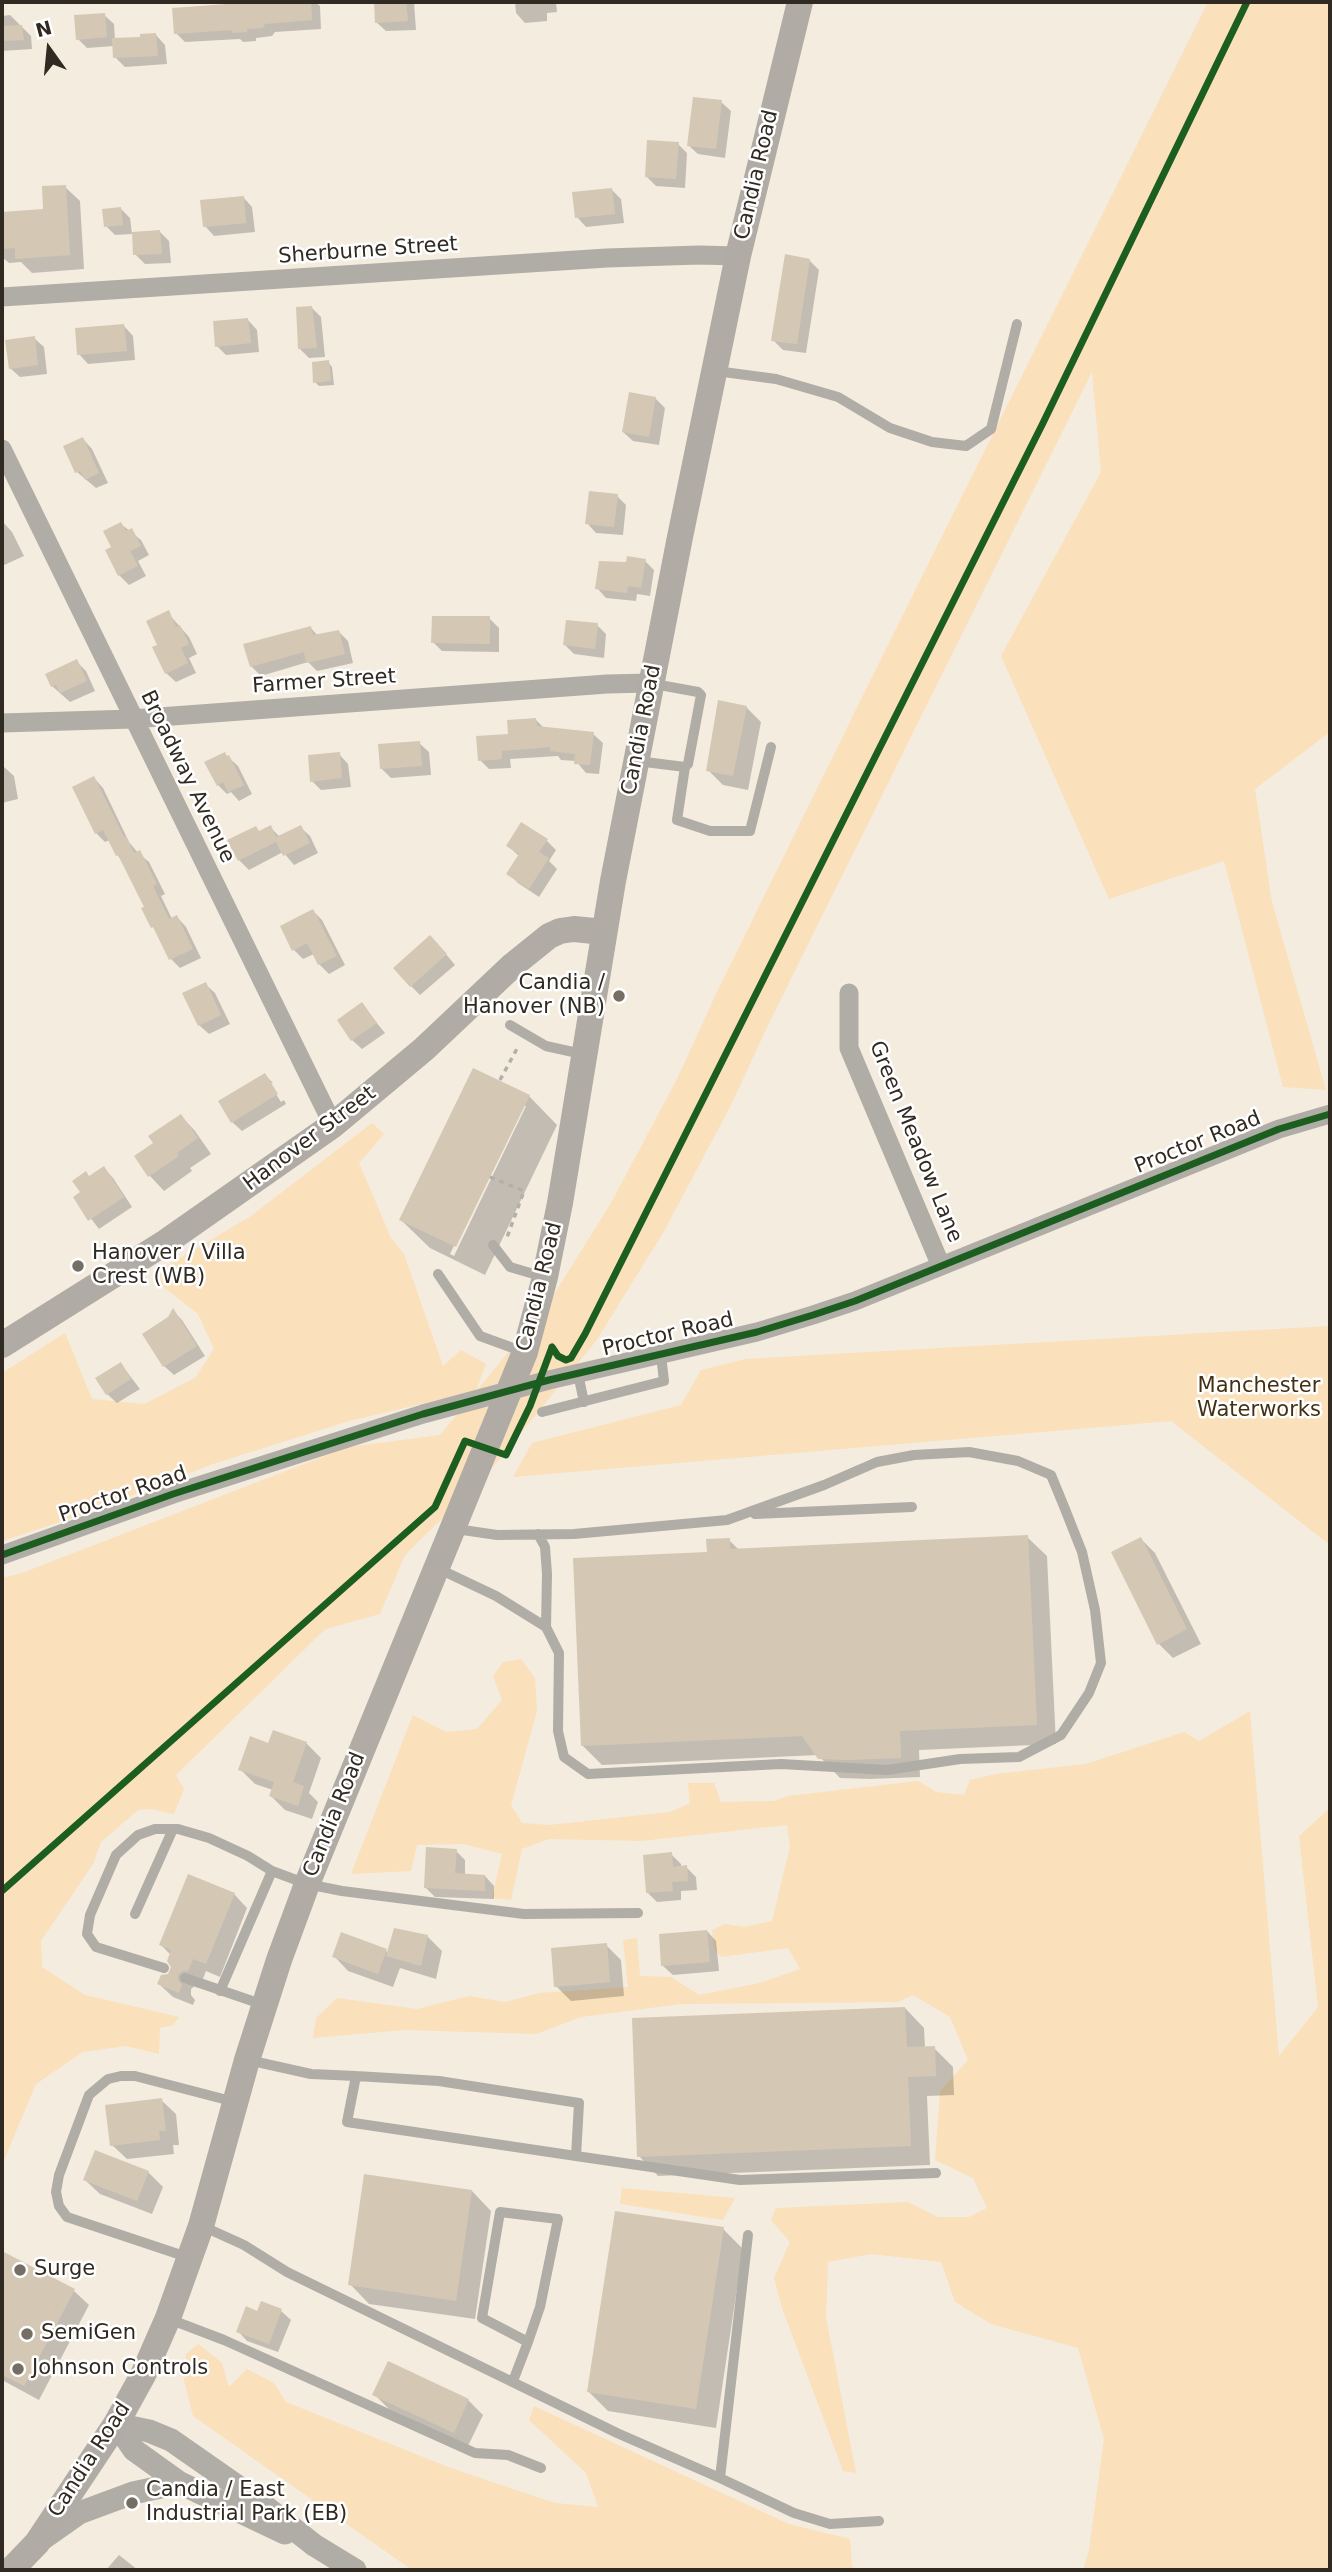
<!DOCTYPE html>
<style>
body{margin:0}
#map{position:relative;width:1332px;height:2572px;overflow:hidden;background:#f4ecdf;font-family:"DejaVu Sans",sans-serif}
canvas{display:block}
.frame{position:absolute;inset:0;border:4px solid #302a22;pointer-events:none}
.north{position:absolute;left:14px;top:14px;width:70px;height:70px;-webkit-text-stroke:5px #fff;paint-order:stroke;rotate:345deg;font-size:19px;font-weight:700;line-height:28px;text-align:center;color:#302a22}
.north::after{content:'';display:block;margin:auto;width:24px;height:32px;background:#302a22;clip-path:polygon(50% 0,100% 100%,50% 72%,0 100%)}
</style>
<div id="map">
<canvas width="1332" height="2572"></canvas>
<div class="frame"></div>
<div class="north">N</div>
</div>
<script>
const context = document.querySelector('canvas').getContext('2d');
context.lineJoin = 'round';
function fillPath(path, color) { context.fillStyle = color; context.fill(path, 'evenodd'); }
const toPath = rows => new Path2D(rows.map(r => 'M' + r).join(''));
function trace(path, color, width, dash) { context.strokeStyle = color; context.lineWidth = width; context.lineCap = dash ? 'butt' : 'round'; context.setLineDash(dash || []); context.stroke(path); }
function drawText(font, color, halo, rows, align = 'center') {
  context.font = font + ' "DejaVu Sans",sans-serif'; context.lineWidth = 5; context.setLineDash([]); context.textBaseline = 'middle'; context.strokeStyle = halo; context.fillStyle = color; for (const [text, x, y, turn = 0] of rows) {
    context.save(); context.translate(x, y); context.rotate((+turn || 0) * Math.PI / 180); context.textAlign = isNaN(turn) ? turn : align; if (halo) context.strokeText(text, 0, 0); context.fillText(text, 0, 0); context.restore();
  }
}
fillPath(toPath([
 [1208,2,1330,2,1330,732,1255,789,1272,902,1326,1090,1283,1087,1224,861,1109,899,1001,656,1101,472,1092,372,770,1021,730,1107,663,1233,596,1341,489,1472,405,1555,380,1614,326,1629,318,1636,176,1775,184,1789,174,1814,151,1809,138,1810,101,1842,93,1864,41,1941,42,1967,85,1995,179,2017,173,2025,160,2028,159,2054,126,2046,83,2052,36,2084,2,2165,2,1578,22,1573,348,1447,440,1435,548,1304,611,1203,677,1079,716,994,871,679],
 [372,1123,384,1134,359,1163,391,1238,404,1254,443,1366,461,1350,486,1364,476,1391,349,1421,213,1464,81,1515,2,1541,2,1373,65,1333,92,1399,144,1404,195,1378,214,1349,198,1314,161,1285,160,1270,251,1216],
 [1330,1326,1330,1545,1171,1421,513,1477,532,1443,681,1405,701,1370,746,1359],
 [521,1659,535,1678,537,1711,511,1805,522,1823,549,1825,670,1812,690,1803,688,1783,714,1783,721,1802,774,1801,788,1796,918,1781,936,1792,964,1795,970,1780,996,1774,1086,1764,1184,1732,1199,1741,1250,1711,1279,2056,1318,2007,1299,1836,1330,1808,1330,2570,1083,2570,1089,2550,1104,2439,1078,2348,991,2324,955,2302,941,2262,871,2254,828,2262,826,2317,856,2473,843,2471,782,2308,774,2278,790,2242,771,2220,776,2208,908,2202,938,2217,969,2217,987,2208,973,2178,935,2160,940,2091,968,2060,950,2017,913,1995,898,2002,681,2004,581,2017,536,2034,405,2030,313,2038,316,2018,337,1998,417,2009,469,1996,505,2002,539,1993,628,1987,623,1940,637,1938,640,1976,671,1977,699,1995,760,1983,800,1969,788,1948,721,1957,714,1949,712,1930,725,1924,744,1927,772,1921,790,1847,787,1825,641,1841,549,1839,522,1849,511,1900,492,1898,502,1854,464,1844,417,1845,411,1871,351,1874,413,1715,446,1732,477,1729,502,1700,493,1676,503,1662],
 [622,2188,735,2198,723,2220,620,2204],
 [198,2344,222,2363,229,2387,247,2369,274,2383,286,2402,448,2467,555,2503,598,2507,586,2473,529,2420,534,2406,789,2524,850,2539,852,2566,858,2570,629,2570,624,2568,622,2570,412,2570,193,2416,184,2380,186,2354]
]), '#fae0bb');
fillPath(toPath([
 [281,2,315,2,320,6,321,29,275,32,272,36,256,38,256,41,243,42,240,39,185,42,176,33,174,9],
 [375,2,414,2,416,30,386,31,376,22],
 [515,2,556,2,557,12,547,13,547,21,525,23,516,13],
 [10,15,31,36,32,49,2,51,2,16],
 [104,15,114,24,115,40,141,39,156,35,165,45,167,64,125,67,115,57,114,46,87,48,78,39],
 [721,102,731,111,725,158,698,154,688,145],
 [678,144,687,153,685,188,656,186,646,176],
 [65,187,80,201,84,269,32,273,21,262,9,263,2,257,2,214,45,211],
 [611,189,621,199,624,223,586,227,577,217],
 [243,197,252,207,255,232,214,236,205,226],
 [121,209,130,218,132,234,115,235,106,226],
 [160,232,169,241,171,263,145,264,135,254],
 [809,260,819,270,806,353,783,350,773,340],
 [312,308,321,317,325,357,309,358,300,349],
 [248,320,257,330,259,352,226,355,217,346],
 [124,326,133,336,135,360,88,364,79,354],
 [34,338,44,347,47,374,20,377,10,368],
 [328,362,332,367,334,385,319,386,315,382],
 [655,398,665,408,659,445,633,441,623,432],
 [83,439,92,449,108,483,96,488,77,472],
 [617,496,626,505,623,535,596,533,587,523],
 [3,522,12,532,24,556,2,566],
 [121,524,141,540,149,555,138,561,146,576,129,585,119,575],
 [645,561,654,570,650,596,637,594,636,601,606,598,597,588,627,564],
 [168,613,189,637,197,654,189,658,196,673,176,682,166,673,160,646],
 [489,618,499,628,499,652,442,651,433,642],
 [597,625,606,634,604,658,574,654,565,645],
 [310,627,318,636,339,632,348,641,353,663,317,671,308,662,261,676,251,666],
 [77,662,86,671,95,691,70,702,52,686],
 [746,707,761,722,748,790,723,785,708,770],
 [536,720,545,729,593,734,603,743,599,774,586,773,576,761,561,760,558,756,510,759,511,768,489,769,480,760,509,736],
 [419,743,429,752,431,775,391,778,381,768],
 [339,754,348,764,351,787,321,790,312,781],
 [228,757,238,766,252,794,239,801,231,792,227,794,218,785],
 [2,767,4,767,14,776,18,799,2,803],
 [94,778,103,788,129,842,138,853,149,862,165,894,161,896,172,919,177,917,186,927,201,958,180,968,171,959,158,932,153,927,146,907,124,862,117,855,110,840,105,842,96,833],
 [300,827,310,836,318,853,294,865,283,852,249,870,239,860,260,833,271,828,280,837],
 [546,840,556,850,549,861,557,869,539,897,518,883,509,874,520,857,508,846],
 [313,911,322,920,345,965,329,974,319,964,314,954,303,959,294,950],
 [440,947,455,965,420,995,411,986],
 [205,984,215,993,230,1024,209,1034,199,1025],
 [362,1005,385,1033,362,1049,352,1040],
 [265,1075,273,1083,269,1083,281,1102,284,1100,286,1104,242,1131,232,1122],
 [529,1096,557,1125,485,1275,430,1248,401,1220],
 [522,1106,526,1106,454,1256,450,1254],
 [181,1116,195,1131,211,1154,190,1168,192,1171,164,1191,150,1176,136,1157,156,1144],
 [104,1168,113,1178,132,1207,99,1229,75,1198,82,1193,90,1177],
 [173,1311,182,1320,205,1356,174,1375,164,1366,169,1319],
 [121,1364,140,1389,117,1403,107,1394],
 [1027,1537,1047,1556,1056,1744,919,1750,920,1777,870,1779,840,1778,818,1755,602,1765,582,1745,708,1554,729,1540,739,1550],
 [1141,1539,1155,1553,1201,1644,1173,1658,1159,1644],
 [306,1743,321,1758,309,1793,318,1802,312,1819,285,1810,271,1796,273,1790,255,1784,240,1769,269,1745],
 [456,1851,465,1860,465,1875,485,1876,494,1886,494,1899,435,1897,425,1887],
 [671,1854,681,1864,681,1868,686,1867,696,1877,697,1890,681,1891,681,1900,657,1902,647,1892],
 [234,1894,247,1908,220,1977,206,1971,201,1984,197,1984,191,1989,191,1995,195,2000,193,2005,173,1997,159,1984,173,1972,171,1955,161,1945],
 [707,1931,716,1941,719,1971,673,1975,663,1966],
 [427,1936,442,1951,436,1979,400,1968,393,1987,348,1971,334,1956,386,1951,389,1953],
 [606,1945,621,1960,624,1996,571,2001,556,1986],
 [905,2008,924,2028,925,2048,934,2048,953,2067,954,2095,927,2096,930,2165,658,2176,639,2156],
 [161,2100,176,2114,179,2145,173,2145,174,2154,127,2159,112,2145],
 [148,2172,163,2187,152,2214,100,2194,85,2180],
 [472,2191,491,2211,475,2319,369,2304,350,2284],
 [723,2229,743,2249,716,2428,608,2411,589,2392],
 [2,2253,74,2291,89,2305,39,2400,2,2380],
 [281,2311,291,2320,278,2352,247,2341,238,2331,258,2313],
 [389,2363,468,2400,483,2415,468,2446,389,2409,374,2394],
 [119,2555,138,2570,106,2570]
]), '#0003');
fillPath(toPath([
 [255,2,311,2,312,20,265,24,263,28,247,29,247,32,232,33,232,30,174,34,172,8],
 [374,2,406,2,408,21,375,23],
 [105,13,107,37,76,40,74,15],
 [22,25,24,40,2,41,2,26],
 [156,33,158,56,113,58,112,38,140,37,140,34],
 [693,97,722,100,716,149,687,146],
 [647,140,679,142,676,179,645,177],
 [66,185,70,255,15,259,15,248,2,249,2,212,43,209,42,186],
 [612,188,615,214,575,218,572,192],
 [244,196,246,223,203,227,200,200],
 [121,207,123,225,104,227,102,209],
 [160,230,162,254,133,255,132,232],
 [785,254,810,259,797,344,771,341],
 [312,306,317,348,298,349,296,307],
 [248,318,251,343,215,347,213,321],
 [124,324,127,351,77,355,75,328],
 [35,336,38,365,9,369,5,340],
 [329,360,331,381,313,383,312,362],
 [629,392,656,397,649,437,622,432],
 [83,437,99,473,85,480,80,471,75,473,63,446],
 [589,491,618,494,614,527,585,524],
 [121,522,126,531,132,528,141,546,130,551,138,566,118,576,105,550,111,547,103,531],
 [627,556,646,559,641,588,628,586,627,593,595,589,599,561,626,562],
 [169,610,176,627,180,625,189,644,181,648,188,663,165,674,152,647,157,645,146,621],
 [432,616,490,616,490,644,431,643],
 [566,620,598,623,595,649,563,645],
 [311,626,313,635,339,630,345,654,306,663,304,652,250,667,243,644],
 [77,659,87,681,60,693,56,685,51,687,45,674],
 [718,700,747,706,733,776,706,771],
 [536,718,537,726,594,732,590,765,574,764,575,754,550,751,550,747,502,751,502,759,478,761,476,736,508,734,507,720],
 [420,741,422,766,380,769,378,744],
 [225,752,227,756,229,755,244,785,228,792,223,782,217,786,204,762],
 [340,752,342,778,310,782,308,755],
 [94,776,124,837,126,836,134,853,140,850,157,884,153,886,169,919,177,915,193,949,169,960,153,927,151,928,141,908,144,907,118,855,116,856,103,830,95,834,72,787],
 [521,822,548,839,539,852,549,858,529,889,506,874,519,854,506,846],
 [271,825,276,837,301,825,310,843,283,856,276,842,238,861,227,840,256,826,259,831],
 [313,909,337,956,318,965,307,943,292,951,280,926],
 [430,935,447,954,410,987,393,968],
 [206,982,221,1015,198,1026,182,993],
 [362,1002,377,1023,351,1041,337,1020],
 [473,1068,530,1095,456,1247,399,1220],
 [265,1073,278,1094,231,1123,218,1101],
 [181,1114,198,1138,177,1153,179,1156,148,1177,134,1156,153,1143,148,1136],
 [104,1166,124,1197,88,1221,73,1197,80,1192,72,1181,86,1171,89,1176],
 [173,1308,197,1346,163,1367,142,1334,168,1317],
 [121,1362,131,1379,106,1395,95,1378],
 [1028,1535,1037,1725,900,1731,901,1758,849,1760,818,1759,802,1736,581,1746,573,1558,707,1552,706,1539,730,1538,730,1549],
 [1141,1537,1187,1629,1157,1645,1111,1552],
 [273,1730,307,1742,293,1782,304,1786,298,1806,269,1796,274,1782,238,1770,250,1736,268,1743],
 [426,1847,457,1849,455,1873,485,1875,485,1891,424,1888],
 [672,1852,673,1867,687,1865,688,1881,672,1882,673,1891,646,1893,643,1855],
 [188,1874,235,1893,206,1964,193,1959,188,1971,183,1971,178,1975,178,1980,182,1985,179,1993,157,1984,161,1975,168,1974,171,1967,167,1961,171,1950,159,1945],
 [394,1928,428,1935,421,1966,386,1956],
 [707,1930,710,1962,661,1966,659,1934],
 [341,1932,387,1949,378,1974,332,1957],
 [607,1943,610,1982,554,1987,551,1948],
 [905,2007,907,2047,935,2046,936,2076,908,2077,911,2146,637,2157,632,2018],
 [162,2098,166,2131,159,2131,160,2140,110,2146,105,2105],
 [95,2150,149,2171,137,2201,83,2180],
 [364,2174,472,2190,456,2301,348,2285],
 [615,2211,724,2227,696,2409,587,2392],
 [2,2251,75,2289,24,2386,2,2375],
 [261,2301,282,2309,269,2344,236,2332,246,2306,257,2311],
 [388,2361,469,2399,454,2433,372,2395]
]), '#d4c8b5');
trace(toPath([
 [500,1080,519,1045],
 [490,1177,524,1191,506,1240]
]), '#b3b0a9', 3.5, [5, 5]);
trace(toPath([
 [716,371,776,379,838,397,890,428,932,442,966,446,991,429,1017,324],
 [654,684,698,692,701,695,688,764,685,767,677,820,710,831,750,831,771,747],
 [637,761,685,767],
 [510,1025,546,1046,582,1054],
 [493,1245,510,1267,544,1277],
 [438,1274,480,1336,524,1352],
 [578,1374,584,1402],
 [542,1412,664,1381,661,1355],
 [755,1514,912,1507],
 [538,1534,545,1547,547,1574,546,1627],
 [437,1568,496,1596,546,1627,559,1653,558,1731,564,1757,588,1774,781,1764,887,1770,960,1759,1019,1757,1061,1735,1089,1693,1101,1663,1095,1610,1082,1552,1063,1504,1051,1475,1018,1461,969,1452,914,1455,877,1462,824,1485,727,1520,574,1534,497,1535,456,1529],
 [135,1914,173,1829],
 [164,1968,96,1947,87,1934,90,1915,116,1855,138,1835,155,1829,178,1829,209,1838,248,1856,272,1871,307,1884,342,1891,524,1914,638,1913],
 [185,1978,264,2005],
 [220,1991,272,1871],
 [248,2060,311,2074,356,2076,439,2081,579,2103,576,2156,347,2122,356,2076],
 [576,2156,740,2180,936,2173],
 [202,2226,244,2245,287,2272,617,2433,720,2478,748,2235],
 [190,2258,67,2217,59,2206,56,2192,59,2175,89,2095,108,2079,121,2076,135,2076,235,2102],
 [169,2319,224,2340,475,2453,508,2455,541,2468],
 [513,2381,528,2342,540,2307,558,2219,500,2212,482,2318,528,2342],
 [720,2478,794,2513,830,2524,879,2521]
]), '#b0aca6', 10);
trace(toPath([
 [2,297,607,258,699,255,738,256],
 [2,449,333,1125],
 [2,723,132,719,607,684,650,683],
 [849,993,849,1048,941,1266],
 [2,1555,173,1494,423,1414,549,1380,757,1332,813,1315,855,1301,1279,1129,1330,1114]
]), '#b0aca6', 19);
trace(toPath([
 [116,2424,149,2431,171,2440,257,2500,314,2545,355,2570],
 [116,2424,134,2450,180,2483,285,2533],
 [42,2539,79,2513,133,2493,180,2483]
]), '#b0aca6', 23);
trace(toPath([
 [2,1345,166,1242,333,1125,424,1049,513,965,549,936,560,931,574,929,604,932],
 [11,2570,37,2543,116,2424,143,2375,168,2318,201,2226,247,2060,279,1960,307,1884,525,1352,545,1277,560,1203,613,881,680,537,738,256,800,2]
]), '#b0aba4', 26);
trace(toPath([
 [552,1347,558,1356,566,1360,571,1358,585,1334,1042,425,1247,2],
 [2,1555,173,1494,423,1414,549,1380,757,1332,813,1315,855,1301,1279,1129,1330,1114],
 [2,1891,435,1507,465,1441,506,1455,530,1406,552,1347]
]), '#1b5e20', 7);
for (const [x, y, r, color] of [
 [619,996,7,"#756e64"],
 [78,1266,7,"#756e64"],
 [20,2270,7,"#756e64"],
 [27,2334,7,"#756e64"],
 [18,2369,7,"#756e64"],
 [132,2503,7,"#756e64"]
]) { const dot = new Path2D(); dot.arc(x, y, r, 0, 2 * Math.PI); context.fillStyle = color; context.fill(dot); trace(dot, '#fff', 2.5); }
drawText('21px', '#302a22', '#fff', [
 ["Candia Road",757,175,-77],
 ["Sherburne Street",368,251,-4],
 ["Farmer Street",324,682,-4],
 ["Candia Road",642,730,-79],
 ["Broadway Avenue",187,777,64],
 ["Hanover Street",310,1139,-37],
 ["Green Meadow Lane",915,1142,68],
 ["Proctor Road",1198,1143,-22],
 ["Candia Road",540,1287,-76],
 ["Proctor Road",668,1335,-13],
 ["Proctor Road",123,1495,-19],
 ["Candia Road",335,1815,-68],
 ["Candia Road",90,2460,-57]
]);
drawText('21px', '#302a22', '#fff', [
 ["Candia /",605,984,"right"],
 ["Hanover (NB)",605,1008,"right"],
 ["Hanover / Villa",92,1254],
 ["Crest (WB)",92,1278],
 ["Surge",34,2270],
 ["SemiGen",41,2334],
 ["Johnson Controls",32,2369],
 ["Candia / East",146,2491],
 ["Industrial Park (EB)",146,2515]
], 'left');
drawText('21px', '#433114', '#fff', [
 ["Manchester",1259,1387],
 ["Waterworks",1259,1411]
]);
</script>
